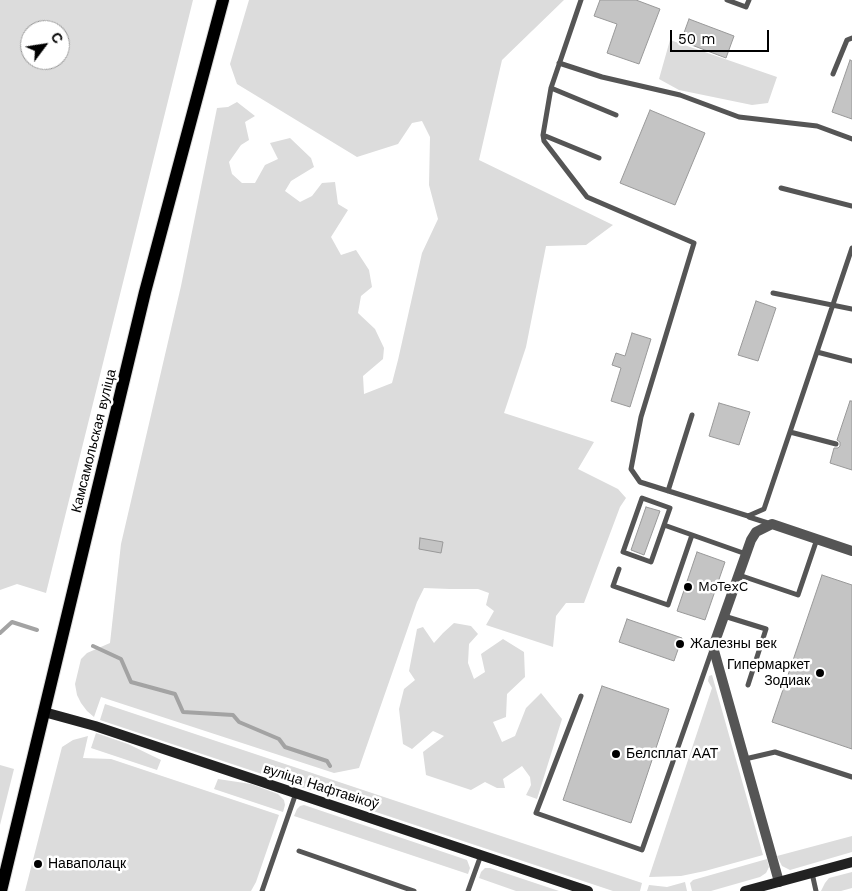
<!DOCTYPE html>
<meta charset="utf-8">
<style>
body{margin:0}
#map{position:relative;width:852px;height:891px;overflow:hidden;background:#fff;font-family:"Work Sans",sans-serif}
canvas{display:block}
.north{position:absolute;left:20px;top:20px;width:50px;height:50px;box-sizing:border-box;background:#fff;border:1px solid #999;border-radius:50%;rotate:59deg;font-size:14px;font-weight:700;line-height:20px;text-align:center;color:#000}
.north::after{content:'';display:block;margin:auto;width:18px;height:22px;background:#000;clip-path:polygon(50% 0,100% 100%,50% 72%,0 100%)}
.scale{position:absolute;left:670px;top:30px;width:99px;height:22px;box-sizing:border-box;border:2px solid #000;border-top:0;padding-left:6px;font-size:15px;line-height:18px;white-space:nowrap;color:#000;-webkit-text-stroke:4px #fff;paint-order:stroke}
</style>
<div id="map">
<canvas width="852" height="891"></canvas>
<div class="north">С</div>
<div class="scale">50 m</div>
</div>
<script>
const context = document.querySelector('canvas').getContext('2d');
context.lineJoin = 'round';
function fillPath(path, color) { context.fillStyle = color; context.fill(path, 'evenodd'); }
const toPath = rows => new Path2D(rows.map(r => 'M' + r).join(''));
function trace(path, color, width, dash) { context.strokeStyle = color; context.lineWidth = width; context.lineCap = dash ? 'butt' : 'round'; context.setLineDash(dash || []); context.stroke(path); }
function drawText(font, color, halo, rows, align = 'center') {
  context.font = font + ' "Work Sans",sans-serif'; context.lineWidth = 5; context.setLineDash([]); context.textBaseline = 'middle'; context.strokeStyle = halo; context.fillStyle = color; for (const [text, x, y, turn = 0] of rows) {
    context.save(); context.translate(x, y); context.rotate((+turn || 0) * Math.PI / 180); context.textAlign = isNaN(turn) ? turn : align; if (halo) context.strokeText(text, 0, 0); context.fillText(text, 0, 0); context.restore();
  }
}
fillPath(toPath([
 [0,0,193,0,46,593,17,584,0,590],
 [30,30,60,30,60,60,30,60],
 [249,0,564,0,502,60,479,160,613,225,586,245,546,246,526,347,504,413,594,442,578,469,618,489,626,498,620,507,584,603,566,603,556,616,553,647,486,625,494,611,486,605,489,593,478,589,450,589,424,588,417,602,359,768,334,773,101,697,94,717,87,711,81,703,77,695,75,684,81,659,87,653,110,643,121,544,181,286,217,108,228,107,237,102,255,116,245,122,249,140,241,145,229,162,232,174,242,183,255,183,265,165,278,159,270,143,290,138,311,158,314,167,291,181,285,191,300,202,312,196,322,183,335,182,338,204,348,210,331,237,341,255,356,250,369,270,372,287,361,296,358,313,375,329,384,348,383,359,363,376,364,394,392,383,398,360,422,253,438,219,429,185,430,137,422,121,412,123,398,144,357,157,237,84,230,64],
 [670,40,777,77,768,103,752,105,679,90,659,79],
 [454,623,471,626,478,634,469,644,468,663,474,679,485,672,481,654,503,639,524,652,525,677,507,694,506,717,493,722,502,742,515,736,526,708,541,693,562,719,537,799,526,795,531,785,530,777,522,766,503,779,505,788,497,788,485,782,471,790,426,775,423,752,444,736,433,731,412,749,403,744,399,709,404,689,415,680,409,671,417,629,423,627,434,643,443,633],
 [712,675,763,855,705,871,681,876,649,877,712,688,708,681,709,676],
 [105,704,642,883,640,891,613,891,100,720],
 [96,733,128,744,161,760,157,770,91,748],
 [88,736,83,758,111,759,279,815,256,882,251,891,25,891,62,747,73,740],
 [0,765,14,769,0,825],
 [218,779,251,784,278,794,284,800,285,805,283,812,214,789],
 [304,805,467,860,470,868,468,874,294,816,297,809,300,806],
 [852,836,852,852,790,870,782,866,777,856],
 [767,859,769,867,766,873,760,877,711,891,692,891,690,883,693,880],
 [485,868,490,868,559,891,516,891,479,878,481,872],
 [852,872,852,888,841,891,821,891,825,883,829,878],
 [685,882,687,891,647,891,649,885,667,887]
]), '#dcdcdc');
trace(toPath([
 [0,633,12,622,37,630],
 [93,646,121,659,131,682,175,694,183,712,233,715,239,722,279,739,285,747,327,761,330,766]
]), '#a3a3a3', 4);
const building = toPath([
 [600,0,636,0,660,9,639,64,607,53,617,24,594,16,600,0],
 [689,19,734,36,726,58,681,41,689,19],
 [850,60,852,61,852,119,832,112,850,60],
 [650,110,705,133,675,205,620,183,650,110],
 [756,301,776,308,758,361,738,355,756,301],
 [632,333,651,339,630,407,611,401,621,368,612,365,616,353,625,356,632,333],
 [850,401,852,401,852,470,830,463,834,448,838,448,840,446,840,442,837,440,850,401],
 [719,403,750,412,739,445,709,436,719,403],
 [646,507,660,511,644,555,631,550,646,507],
 [420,538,443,542,441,553,419,549,420,538],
 [697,552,725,562,705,620,677,611,697,552],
 [822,575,852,585,852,749,772,722,822,575],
 [627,619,682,638,674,661,619,642,627,619],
 [602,686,669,709,631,823,563,800,602,686]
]);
fillPath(building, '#c4c4c4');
trace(building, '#999', 1);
const primary = toPath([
 [1,891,145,292,223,0]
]);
trace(primary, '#dbdbdb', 14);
trace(toPath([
 [581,0,551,88,543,135,544,141,587,197,694,243,641,417,631,469,640,482,748,516,764,509,852,248],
 [727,0,746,7,749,0],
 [559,63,602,77,680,95,739,117,817,126,852,139],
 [833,74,847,40,852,38],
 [551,88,616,115],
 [543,135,599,158],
 [781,188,852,206],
 [773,293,852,309],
 [817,352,852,361],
 [790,432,836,444],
 [668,491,692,415],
 [642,498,670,508,651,562,623,552,642,498],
 [749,517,771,524],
 [664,525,746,554],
 [619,569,613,586,668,605,692,535],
 [739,575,798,595,817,539],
 [724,616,766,629,748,685],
 [581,696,536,813,642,850,712,650],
 [745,759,775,752,852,777],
 [299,851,414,891],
 [812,873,816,891],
 [262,891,296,793],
 [468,891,481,855]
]), '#555', 5);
trace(toPath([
 [779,882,713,647,751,540,756,532,772,524,852,551]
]), '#555', 10);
trace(toPath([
 [44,712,95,726,588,891],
 [745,891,852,862]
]), '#222', 10);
trace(primary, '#000', 12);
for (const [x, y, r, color] of [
 [688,587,5,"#000"],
 [680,644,5,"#000"],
 [820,673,5,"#000"],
 [616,754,5,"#000"],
 [38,864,5,"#000"]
]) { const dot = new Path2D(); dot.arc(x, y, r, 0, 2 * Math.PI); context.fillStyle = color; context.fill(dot); trace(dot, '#fff', 2); }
drawText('14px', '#000', '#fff', [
 ["Камсамольская вуліца",94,441,-76],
 ["вуліца Нафтавікоў",321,787,18]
]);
drawText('14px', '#000', '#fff', [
 ["MoTexC",698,587],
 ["Жалезны век",690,644],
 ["Гипермаркет",810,665,"right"],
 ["Зодиак",810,681,"right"],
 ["Белсплат ААТ",626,754],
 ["Наваполацк",48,864]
], 'left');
</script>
